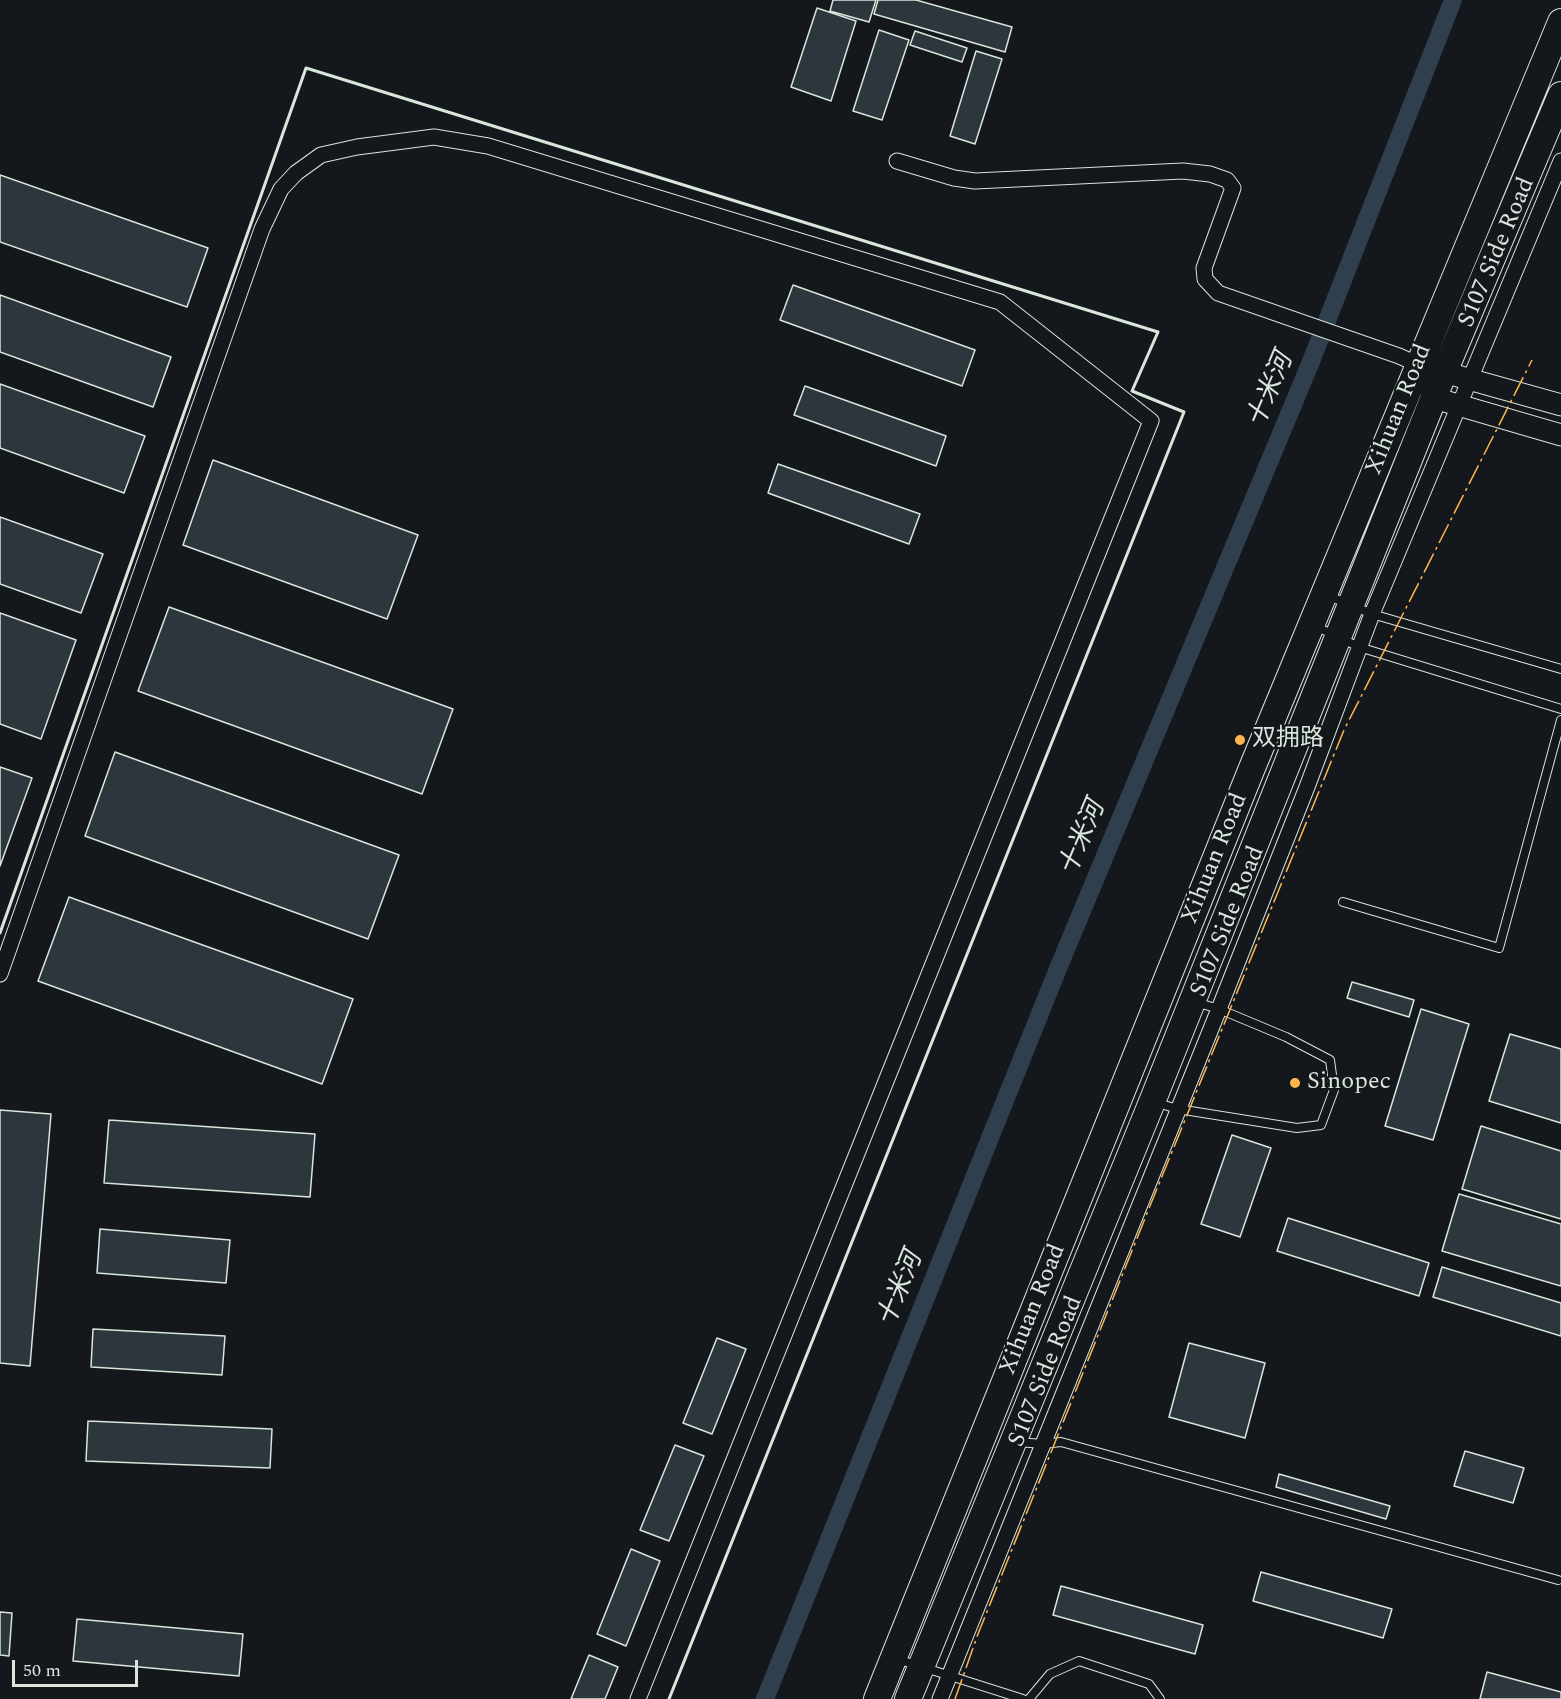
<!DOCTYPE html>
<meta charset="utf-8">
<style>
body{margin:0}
#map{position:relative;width:1561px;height:1699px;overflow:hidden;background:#14181c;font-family:Spectral,serif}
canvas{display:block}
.scale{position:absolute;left:12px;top:1660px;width:126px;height:27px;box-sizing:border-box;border:3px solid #d8e6dc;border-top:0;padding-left:8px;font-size:18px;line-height:21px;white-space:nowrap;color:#d8e6dc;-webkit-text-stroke:4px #14181c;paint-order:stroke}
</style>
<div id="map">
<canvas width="1561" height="1699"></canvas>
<div class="scale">50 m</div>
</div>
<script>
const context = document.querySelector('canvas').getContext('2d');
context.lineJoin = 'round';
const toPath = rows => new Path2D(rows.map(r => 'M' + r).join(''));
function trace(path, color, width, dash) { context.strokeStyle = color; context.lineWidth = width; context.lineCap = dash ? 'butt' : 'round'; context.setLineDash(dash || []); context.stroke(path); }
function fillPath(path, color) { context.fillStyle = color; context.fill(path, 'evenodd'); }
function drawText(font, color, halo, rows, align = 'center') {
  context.font = font + ' Spectral,"Noto Sans SC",serif'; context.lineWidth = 4.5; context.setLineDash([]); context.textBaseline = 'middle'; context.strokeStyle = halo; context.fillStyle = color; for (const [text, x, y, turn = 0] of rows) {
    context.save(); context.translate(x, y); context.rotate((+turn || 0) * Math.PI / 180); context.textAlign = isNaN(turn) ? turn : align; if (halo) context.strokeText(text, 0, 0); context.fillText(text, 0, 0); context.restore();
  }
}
trace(toPath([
 [765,1699,1057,971,1310,364,1453,0]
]), '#2f3f4d', 18);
const building = toPath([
 [833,0,876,0,869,22,830,11,833,0],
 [878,0,916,0,1012,27,1005,52,874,14,878,0],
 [817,8,856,21,831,101,791,87,817,8],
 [879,30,909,40,882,120,853,111,879,30],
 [915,31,967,48,962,62,910,45,915,31],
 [976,51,1002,59,975,144,950,136,976,51],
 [0,175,208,248,187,307,0,242,0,175],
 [793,285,975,350,962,386,780,320,793,285],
 [0,295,171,357,153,407,0,352,0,295],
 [0,384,145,436,124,493,0,448,0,384],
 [805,386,946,436,936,466,794,415,805,386],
 [213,460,418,535,387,619,183,545,213,460],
 [778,464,920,514,909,544,768,493,778,464],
 [0,517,103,554,81,613,0,584,0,517],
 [169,607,453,709,422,794,138,691,169,607],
 [0,613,76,640,41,739,0,724,0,613],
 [115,752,399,855,368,939,85,836,115,752],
 [0,767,32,778,0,866,0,767],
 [69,897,353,999,322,1084,38,981,69,897],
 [1352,982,1414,1000,1409,1017,1347,998,1352,982],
 [1421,1009,1469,1024,1433,1140,1385,1126,1421,1009],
 [1510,1034,1561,1049,1561,1123,1489,1101,1510,1034],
 [0,1110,51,1114,30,1366,0,1363,0,1110],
 [109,1120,315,1134,310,1197,104,1183,109,1120],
 [1481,1126,1561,1151,1561,1219,1462,1189,1481,1126],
 [1232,1135,1271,1148,1240,1237,1201,1224,1232,1135],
 [1459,1194,1561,1224,1561,1286,1442,1251,1459,1194],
 [1288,1218,1429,1263,1419,1296,1277,1251,1288,1218],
 [100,1229,230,1240,226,1283,97,1273,100,1229],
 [1442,1267,1561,1303,1561,1336,1433,1297,1442,1267],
 [93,1329,225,1336,222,1375,91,1367,93,1329],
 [717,1338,746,1349,712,1434,683,1423,717,1338],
 [1189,1343,1265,1363,1245,1438,1169,1417,1189,1343],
 [88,1421,272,1429,270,1468,86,1461,88,1421],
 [675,1445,704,1456,669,1541,640,1530,675,1445],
 [1465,1451,1524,1468,1513,1503,1454,1486,1465,1451],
 [1279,1474,1390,1506,1386,1519,1276,1487,1279,1474],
 [631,1549,660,1561,626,1646,597,1634,631,1549],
 [1261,1572,1392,1609,1383,1638,1253,1601,1261,1572],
 [1061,1586,1203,1625,1195,1654,1053,1615,1061,1586],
 [0,1612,12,1613,9,1656,0,1655,0,1612],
 [77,1619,243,1634,239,1676,73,1661,77,1619],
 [589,1655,618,1667,605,1699,571,1699,589,1655],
 [1487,1672,1561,1692,1561,1699,1480,1699,1487,1672]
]);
fillPath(building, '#2c363c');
trace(building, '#d8e6dc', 1.5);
const service = toPath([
 [1329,596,1372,614,1561,669],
 [1315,626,1359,647,1561,709],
 [1343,902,1499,948,1561,720],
 [1157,1103,1178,1109,1297,1128,1321,1125,1334,1090,1330,1060,1286,1037,1219,1009,1195,1002],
 [1017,1442,1043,1444,1061,1442,1558,1580],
 [897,1659,1023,1699],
 [1029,1699,1050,1674,1079,1661,1149,1684,1160,1699]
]);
const minor = toPath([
 [897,161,954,178,975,181,1183,171,1210,174,1227,180,1233,188,1204,268,1205,279,1218,293,1399,356,1419,365],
 [0,974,262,229,281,189,296,173,321,155,357,147,434,137,488,146,1000,302,1151,421,638,1699],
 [940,1699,1219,1009,1307,787,1372,614,1561,161]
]);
const secondary = toPath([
 [1429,368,1561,405],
 [1428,385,1434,398,1561,435]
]);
const trunk = toPath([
 [877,1699,1252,768,1561,22],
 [908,1699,1152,1102,1444,372,1561,95]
]);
trace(service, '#d8e6dc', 10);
trace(minor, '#d8e6dc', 17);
trace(secondary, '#d8e6dc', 23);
trace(trunk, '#d8e6dc', 28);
trace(service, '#14181c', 8);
trace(minor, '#14181c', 15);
trace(secondary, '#14181c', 21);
trace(trunk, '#14181c', 26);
trace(toPath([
 [0,933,306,68,1158,332,1132,391,1184,412,669,1699]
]), '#d8e6dc', 3);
trace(toPath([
 [955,1699,978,1634,1154,1196,1344,730,1532,360]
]), '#ffb74d', 1.5, [21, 4.5, 3, 4.5]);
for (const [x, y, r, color] of [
 [1240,740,6,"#ffb74d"],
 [1295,1083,6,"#ffb74d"]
]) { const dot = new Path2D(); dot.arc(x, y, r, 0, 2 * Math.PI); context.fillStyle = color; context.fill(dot); trace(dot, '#14181c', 2); }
drawText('24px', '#d8e6dc', '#14181c', [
 ["S107 Side Road",1498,253,-67],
 ["Xihuan Road",1400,410,-68],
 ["Xihuan Road",1216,859,-68],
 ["S107 Side Road",1229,922,-68],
 ["Xihuan Road",1034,1310,-68],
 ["S107 Side Road",1047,1372,-68]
]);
drawText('24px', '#d8e6dc', '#14181c', [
 ["双拥路",1252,740],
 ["Sinopec",1307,1083]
], 'left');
drawText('italic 26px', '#d8e6dc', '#14181c', [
 ["十米河",1272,391,-67],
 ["十米河",1084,839,-67],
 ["十米河",902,1290,-68]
]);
</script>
